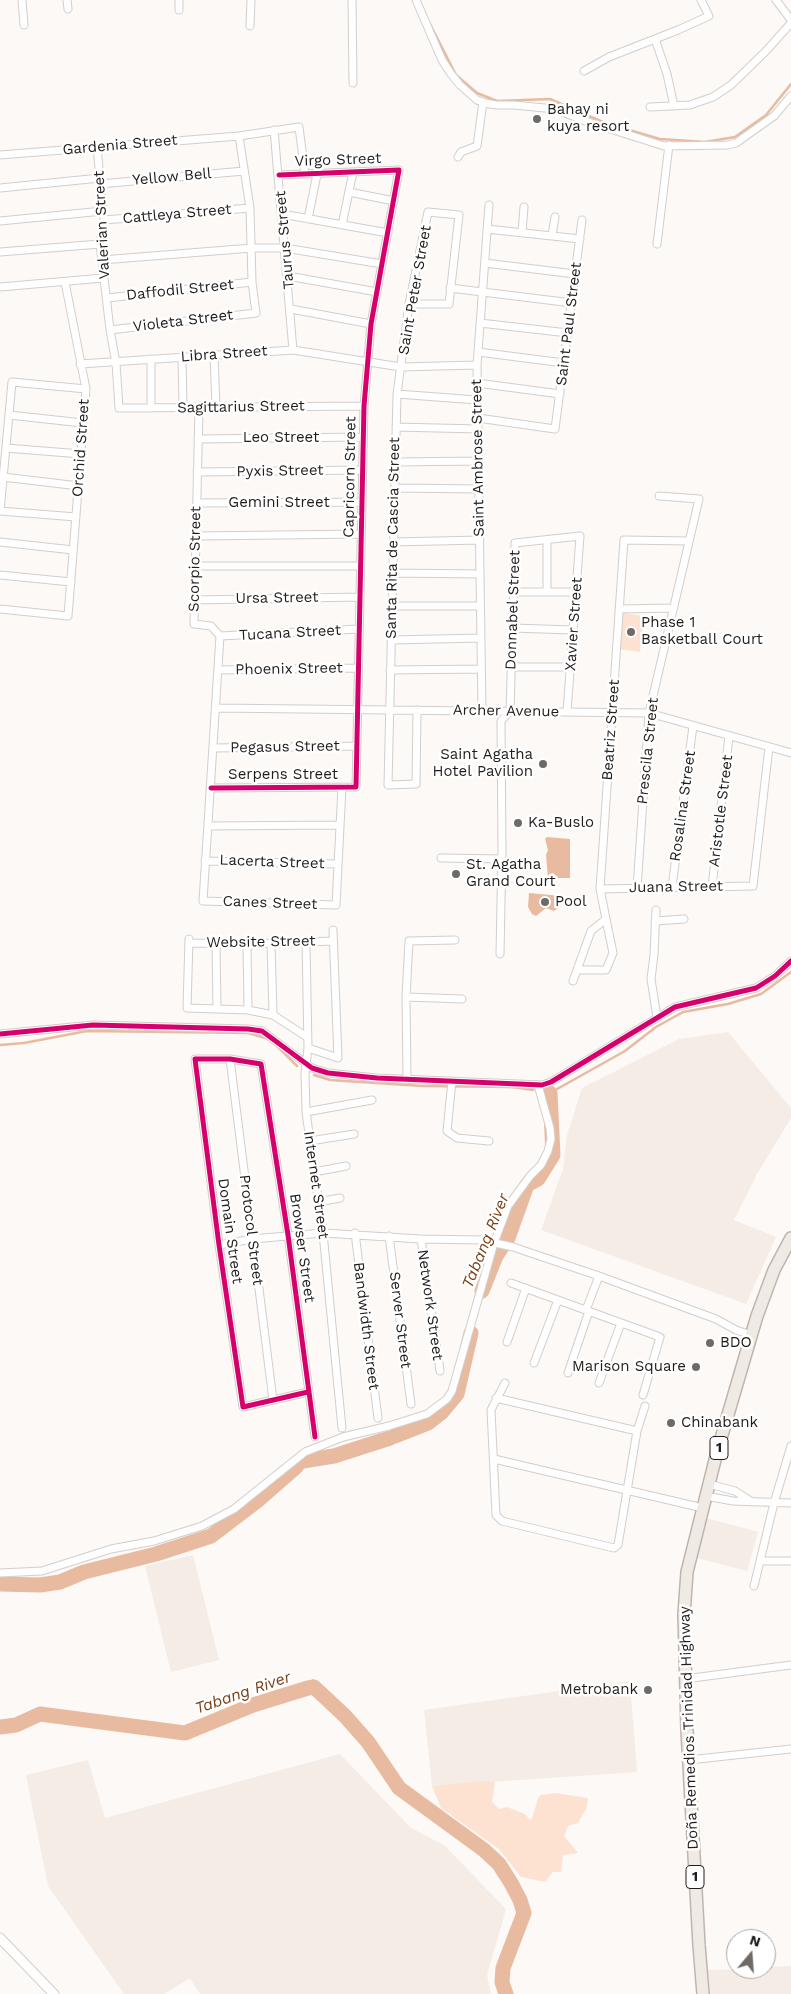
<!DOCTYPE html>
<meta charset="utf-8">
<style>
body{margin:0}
#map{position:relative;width:791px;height:1994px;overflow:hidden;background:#fcf9f6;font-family:"Work Sans",sans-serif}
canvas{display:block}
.north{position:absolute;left:726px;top:1929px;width:50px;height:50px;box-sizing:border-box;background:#fff;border:1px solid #a6a5a4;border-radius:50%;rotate:18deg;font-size:14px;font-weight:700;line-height:20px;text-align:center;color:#201d1c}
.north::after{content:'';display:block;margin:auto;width:18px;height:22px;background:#6d6a68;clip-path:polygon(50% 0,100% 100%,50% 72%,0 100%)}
</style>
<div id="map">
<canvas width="791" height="1994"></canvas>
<div class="north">N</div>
</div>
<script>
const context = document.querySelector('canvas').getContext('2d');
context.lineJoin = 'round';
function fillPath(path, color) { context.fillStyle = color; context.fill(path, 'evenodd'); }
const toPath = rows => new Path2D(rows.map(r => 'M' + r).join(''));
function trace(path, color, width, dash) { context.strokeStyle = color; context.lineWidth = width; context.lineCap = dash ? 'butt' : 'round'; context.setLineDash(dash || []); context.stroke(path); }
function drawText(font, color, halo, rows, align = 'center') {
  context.font = font + ' "Work Sans",sans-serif'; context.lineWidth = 5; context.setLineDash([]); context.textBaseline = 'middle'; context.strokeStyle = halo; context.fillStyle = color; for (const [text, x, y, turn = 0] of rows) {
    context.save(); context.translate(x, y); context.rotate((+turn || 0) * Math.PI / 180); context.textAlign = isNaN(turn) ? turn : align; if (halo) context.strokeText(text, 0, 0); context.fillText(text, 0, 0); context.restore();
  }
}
fillPath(toPath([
 [728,1032,791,1108,791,1118,757,1174,734,1220,776,1237,746,1304,541,1230,563,1169,567,1135,582,1088,679,1039],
 [707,1518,758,1532,747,1571,697,1558],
 [193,1555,219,1660,171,1672,145,1566],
 [630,1681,637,1772,432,1786,424,1710],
 [340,1754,411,1828,444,1845,506,1909,487,1975,491,1994,200,1994,190,1978,164,1994,124,1994,48,1886,26,1775,88,1760,105,1818],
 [791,1966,791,1994,710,1994,708,1970,766,1969,766,1967]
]), '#f6ece6');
fillPath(toPath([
 [623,613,644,616,640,652,619,649],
 [482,1781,495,1782,492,1802,499,1809,507,1807,525,1814,530,1820,532,1819,538,1798,541,1795,555,1793,588,1798,586,1809,578,1823,568,1826,564,1836,578,1853,563,1855,561,1872,553,1872,545,1882,521,1877,499,1849,441,1808,432,1786]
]), '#fde2d2');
fillPath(toPath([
 [547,837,570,839,570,878,548,878,546,855,548,850,545,839],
 [529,893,561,896,560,907,554,911,546,908,536,916,532,914,528,907],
 [313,1679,324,1687,329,1698,316,1688,309,1687,308,1689,288,1696,278,1695,309,1682]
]), '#e8bba1');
trace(toPath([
 [429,22,456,75,477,93,497,101,550,99,605,123,660,139,705,142,735,137,766,115,791,84],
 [275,1044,297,1066],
 [0,1045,24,1043,87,1031,248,1033,269,1039],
 [314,1075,330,1080,422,1086,512,1087,533,1090],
 [544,1091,550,1093,625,1051,656,1027,683,1012,728,1004,761,994,791,972]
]), '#e8bba1', 2.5);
trace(toPath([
 [482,1291,496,1256,508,1238,527,1185,538,1179,553,1155,550,1093],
 [395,1436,428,1423,442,1412,457,1394,471,1333],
 [303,1461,334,1456,390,1438],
 [0,1584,40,1585,60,1582,84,1572,156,1554,211,1536,257,1501,297,1466],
 [0,1727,16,1725,40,1714,185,1733,253,1705,308,1688,314,1687,345,1716,368,1742,399,1788,484,1850,499,1864,511,1883,520,1900,524,1913,503,1968,502,1982,506,1994]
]), '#e8bba1', 15);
const minor = toPath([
 [22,0,24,25],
 [67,0,68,9],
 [352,0,353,83],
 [416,0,442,60,451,74,460,85,477,100,485,103,496,105,514,105,555,109,588,122,664,146,728,145,736,143,774,116,791,96],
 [776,0,791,20],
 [179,10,179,0],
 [250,26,251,0],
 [655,39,667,74,674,106],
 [584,71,609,57,678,30,709,16,701,0],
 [650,107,690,105,713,97,731,85,766,51,791,23],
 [274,130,293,350],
 [97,147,104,220,100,244,110,330,116,363,119,408,364,406],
 [0,155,239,136,299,127,305,174],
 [458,157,461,152,477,146,483,102],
 [100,184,244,171],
 [0,188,100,178],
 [349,192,394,201],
 [282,214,388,233],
 [308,219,317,174],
 [104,220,250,208],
 [0,221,103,211],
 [342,225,353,172],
 [487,229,580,239],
 [522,233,524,207],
 [552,236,555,217],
 [657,244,669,145],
 [0,252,100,244],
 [102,260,252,248,285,248,382,264],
 [485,263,575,274],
 [288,276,377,292],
 [0,287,103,278],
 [450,288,572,303],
 [107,298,252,282],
 [409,304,449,304,459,215,428,212,409,304,397,394,388,785,416,784,417,710],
 [291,309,371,324],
 [480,323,568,333],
 [110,330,256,313,252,282,250,208,239,136],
 [478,352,564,363],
 [214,355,216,407],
 [182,357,183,408],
 [151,359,151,408],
 [80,364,293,350,401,367,477,365],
 [477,383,560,394],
 [397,394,477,400],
 [199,408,194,624,211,626,220,636,203,901,336,905,342,787],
 [9,415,83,423],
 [478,418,555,429,582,220],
 [396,427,478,429],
 [198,439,363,437],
 [6,448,81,454],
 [395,462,478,461],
 [197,472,362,470],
 [3,477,79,486],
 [395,488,479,489],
 [197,503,362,502],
 [0,511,12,382,86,389],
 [0,511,76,517],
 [196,536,361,534],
 [0,542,73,550],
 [393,542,480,540],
 [195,566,360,566],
 [392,573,480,574],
 [0,575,71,582],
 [513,592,576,592],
 [547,592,547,540],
 [194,600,360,597],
 [392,606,480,606],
 [0,609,68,616,86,389,65,282],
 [619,609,674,608],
 [512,628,573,630],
 [220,636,359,629],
 [391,640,481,638],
 [511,667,571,667],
 [219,670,358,668],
 [390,670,481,669],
 [216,708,649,713,791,753],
 [482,711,477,365,489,205],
 [213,748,357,746],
 [211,788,356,787,364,406,371,324,399,170,279,175],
 [208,826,340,825],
 [441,858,502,859],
 [205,861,338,864],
 [672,887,693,726],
 [712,887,729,736],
 [637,888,649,713,699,499,659,496],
 [600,889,753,886,769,747],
 [656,910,654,955,651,979,657,1017],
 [606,919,600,889,624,540,689,541],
 [655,921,684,919],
 [189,939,187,1008,248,1010,273,1015,307,1037],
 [306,942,308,1048,305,1074,306,1112,323,1233,342,1428],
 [189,943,247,944,333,941],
 [216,943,217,1009],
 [271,943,273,1015],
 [247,944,248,1010],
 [500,954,502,851,501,721,510,711,515,543,580,536,567,712],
 [573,981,577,970,591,931,606,919,613,953,606,970,577,970],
 [406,997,409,941,455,940],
 [0,1034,93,1025,248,1029,262,1031,312,1068,328,1073,377,1078,542,1085,551,1082,675,1007,756,988,775,976,791,961],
 [308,1048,338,1058,333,930],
 [230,1059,273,1400],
 [407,1079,406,997,462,999],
 [452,1081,447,1131,457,1138,489,1141],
 [306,1112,372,1100],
 [310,1141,354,1134],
 [314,1172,346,1166],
 [318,1202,340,1198],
 [355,1233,378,1418],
 [389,1236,411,1404],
 [421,1239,440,1371],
 [219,1245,252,1239,323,1233,421,1239,482,1240,513,1247,599,1276,716,1319,736,1330,751,1335],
 [511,1283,660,1337,643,1395],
 [586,1310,599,1276],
 [507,1342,526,1288],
 [534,1363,558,1300],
 [568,1373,589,1311],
 [505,1383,491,1410,496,1515,502,1521,614,1548,618,1545,637,1431,645,1406],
 [599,1383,621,1323],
 [308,1392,243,1407,219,1245,195,1059,230,1059,261,1064,288,1235,315,1437],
 [496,1398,637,1431],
 [494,1459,703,1508],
 [709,1484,735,1491,752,1502],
 [706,1496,733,1501,791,1503],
 [762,1561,791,1561],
 [0,1573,42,1571,111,1549,154,1541,202,1526,234,1509,305,1452,343,1437,389,1426,427,1414,447,1399,452,1391,494,1243,508,1206,530,1176,541,1165,548,1151,551,1139,550,1128,538,1085],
 [754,1586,774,1503,791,1446],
 [685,1679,791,1665],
 [689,1760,791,1749]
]);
const tertiary = toPath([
 [0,1938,54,1994]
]);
const trunk = toPath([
 [703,1994,699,1945,687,1730,684,1614,687,1572,717,1452,757,1316,774,1270,791,1238]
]);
trace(minor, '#d1cfcc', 9);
trace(tertiary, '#d1cfcc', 11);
trace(trunk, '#c0b5ae', 14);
trace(minor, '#fffefe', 7);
trace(tertiary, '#fffefe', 9);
trace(trunk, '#f0eae5', 11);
trace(toPath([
 [211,788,356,787,364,406,371,324,399,170,279,175],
 [0,1034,93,1025,248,1029,262,1031,312,1068,328,1073,377,1078,542,1085,551,1082,675,1007,756,988,775,976,791,961],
 [308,1392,243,1407,219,1245,195,1059,230,1059,261,1064,288,1235,315,1437]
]), '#d6006c', 5);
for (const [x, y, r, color] of [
 [537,119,5,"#6d6a68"],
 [631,632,5,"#6d6a68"],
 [543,764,5,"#6d6a68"],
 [518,823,5,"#6d6a68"],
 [456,874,5,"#6d6a68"],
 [545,902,5,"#6d6a68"],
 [710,1343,5,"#6d6a68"],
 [696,1367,5,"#6d6a68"],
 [671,1423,5,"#6d6a68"],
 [648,1690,5,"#6d6a68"]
]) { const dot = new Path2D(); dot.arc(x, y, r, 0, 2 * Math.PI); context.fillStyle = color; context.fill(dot); trace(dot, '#fff', 2); }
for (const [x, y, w] of [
 [719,1448,18],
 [695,1877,18]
]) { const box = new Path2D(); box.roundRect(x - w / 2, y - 11.5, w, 23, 4); context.fillStyle = '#fff'; context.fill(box); trace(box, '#201d1c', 1); }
drawText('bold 14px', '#201d1c', null, [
 ["1",719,1448],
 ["1",695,1877]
]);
drawText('15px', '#201d1c', '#fff', [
 ["Bahay ni",547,110],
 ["kuya resort",547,127],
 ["Phase 1",641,623],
 ["Basketball Court",641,640],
 ["Saint Agatha",533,755,"right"],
 ["Hotel Pavilion",533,772,"right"],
 ["Ka-Buslo",528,823],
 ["St. Agatha",466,865],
 ["Grand Court",466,882],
 ["Pool",555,902],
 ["BDO",720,1343],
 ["Marison Square",686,1367,"right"],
 ["Chinabank",681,1423],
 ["Metrobank",638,1690,"right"]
], 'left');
drawText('15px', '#201d1c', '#fff', [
 ["Gardenia Street",120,145,-5],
 ["Virgo Street",338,160,-2],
 ["Yellow Bell",172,177,-5],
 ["Cattleya Street",177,214,-5],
 ["Valerian Street",102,225,-93],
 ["Taurus Street",285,240,-95],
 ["Daffodil Street",180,290,-6],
 ["Saint Peter Street",415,290,-80],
 ["Violeta Street",183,321,-7],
 ["Saint Paul Street",569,324,-83],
 ["Libra Street",224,354,-4],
 ["Sagittarius Street",241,407,-1],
 ["Leo Street",281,438],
 ["Orchid Street",81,448,-86],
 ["Saint Ambrose Street",478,458,-91],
 ["Pyxis Street",280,471,-1],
 ["Capricorn Street",350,477,-89],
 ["Gemini Street",279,503],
 ["Santa Rita de Cascia Street",393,538,-89],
 ["Scorpio Street",195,559,-89],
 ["Ursa Street",277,598,-1],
 ["Donnabel Street",513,610,-88],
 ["Xavier Street",574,624,-86],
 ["Tucana Street",290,633,-3],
 ["Phoenix Street",289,669,-1],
 ["Archer Avenue",506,711,1],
 ["Beatriz Street",611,730,-86],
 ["Pegasus Street",285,747,-1],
 ["Prescila Street",648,751,-84],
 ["Serpens Street",283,775],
 ["Rosalina Street",683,806,-82],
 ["Aristotle Street",721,811,-83],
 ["Lacerta Street",272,862,2],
 ["Juana Street",676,887,-1],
 ["Canes Street",270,903,2],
 ["Website Street",261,942,-1],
 ["Internet Street",316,1185,82],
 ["Protocol Street",251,1230,83],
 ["Domain Street",230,1231,82],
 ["Browser Street",302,1248,82],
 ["Network Street",430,1305,82],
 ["Server Street",400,1320,83],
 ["Bandwidth Street",366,1326,83],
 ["Doña Remedios Trinidad Highway",689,1728,-92]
]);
drawText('italic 16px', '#7a4018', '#fff', [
 ["Tabang River",486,1241,-68],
 ["Tabang River",243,1693,-19]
]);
</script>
